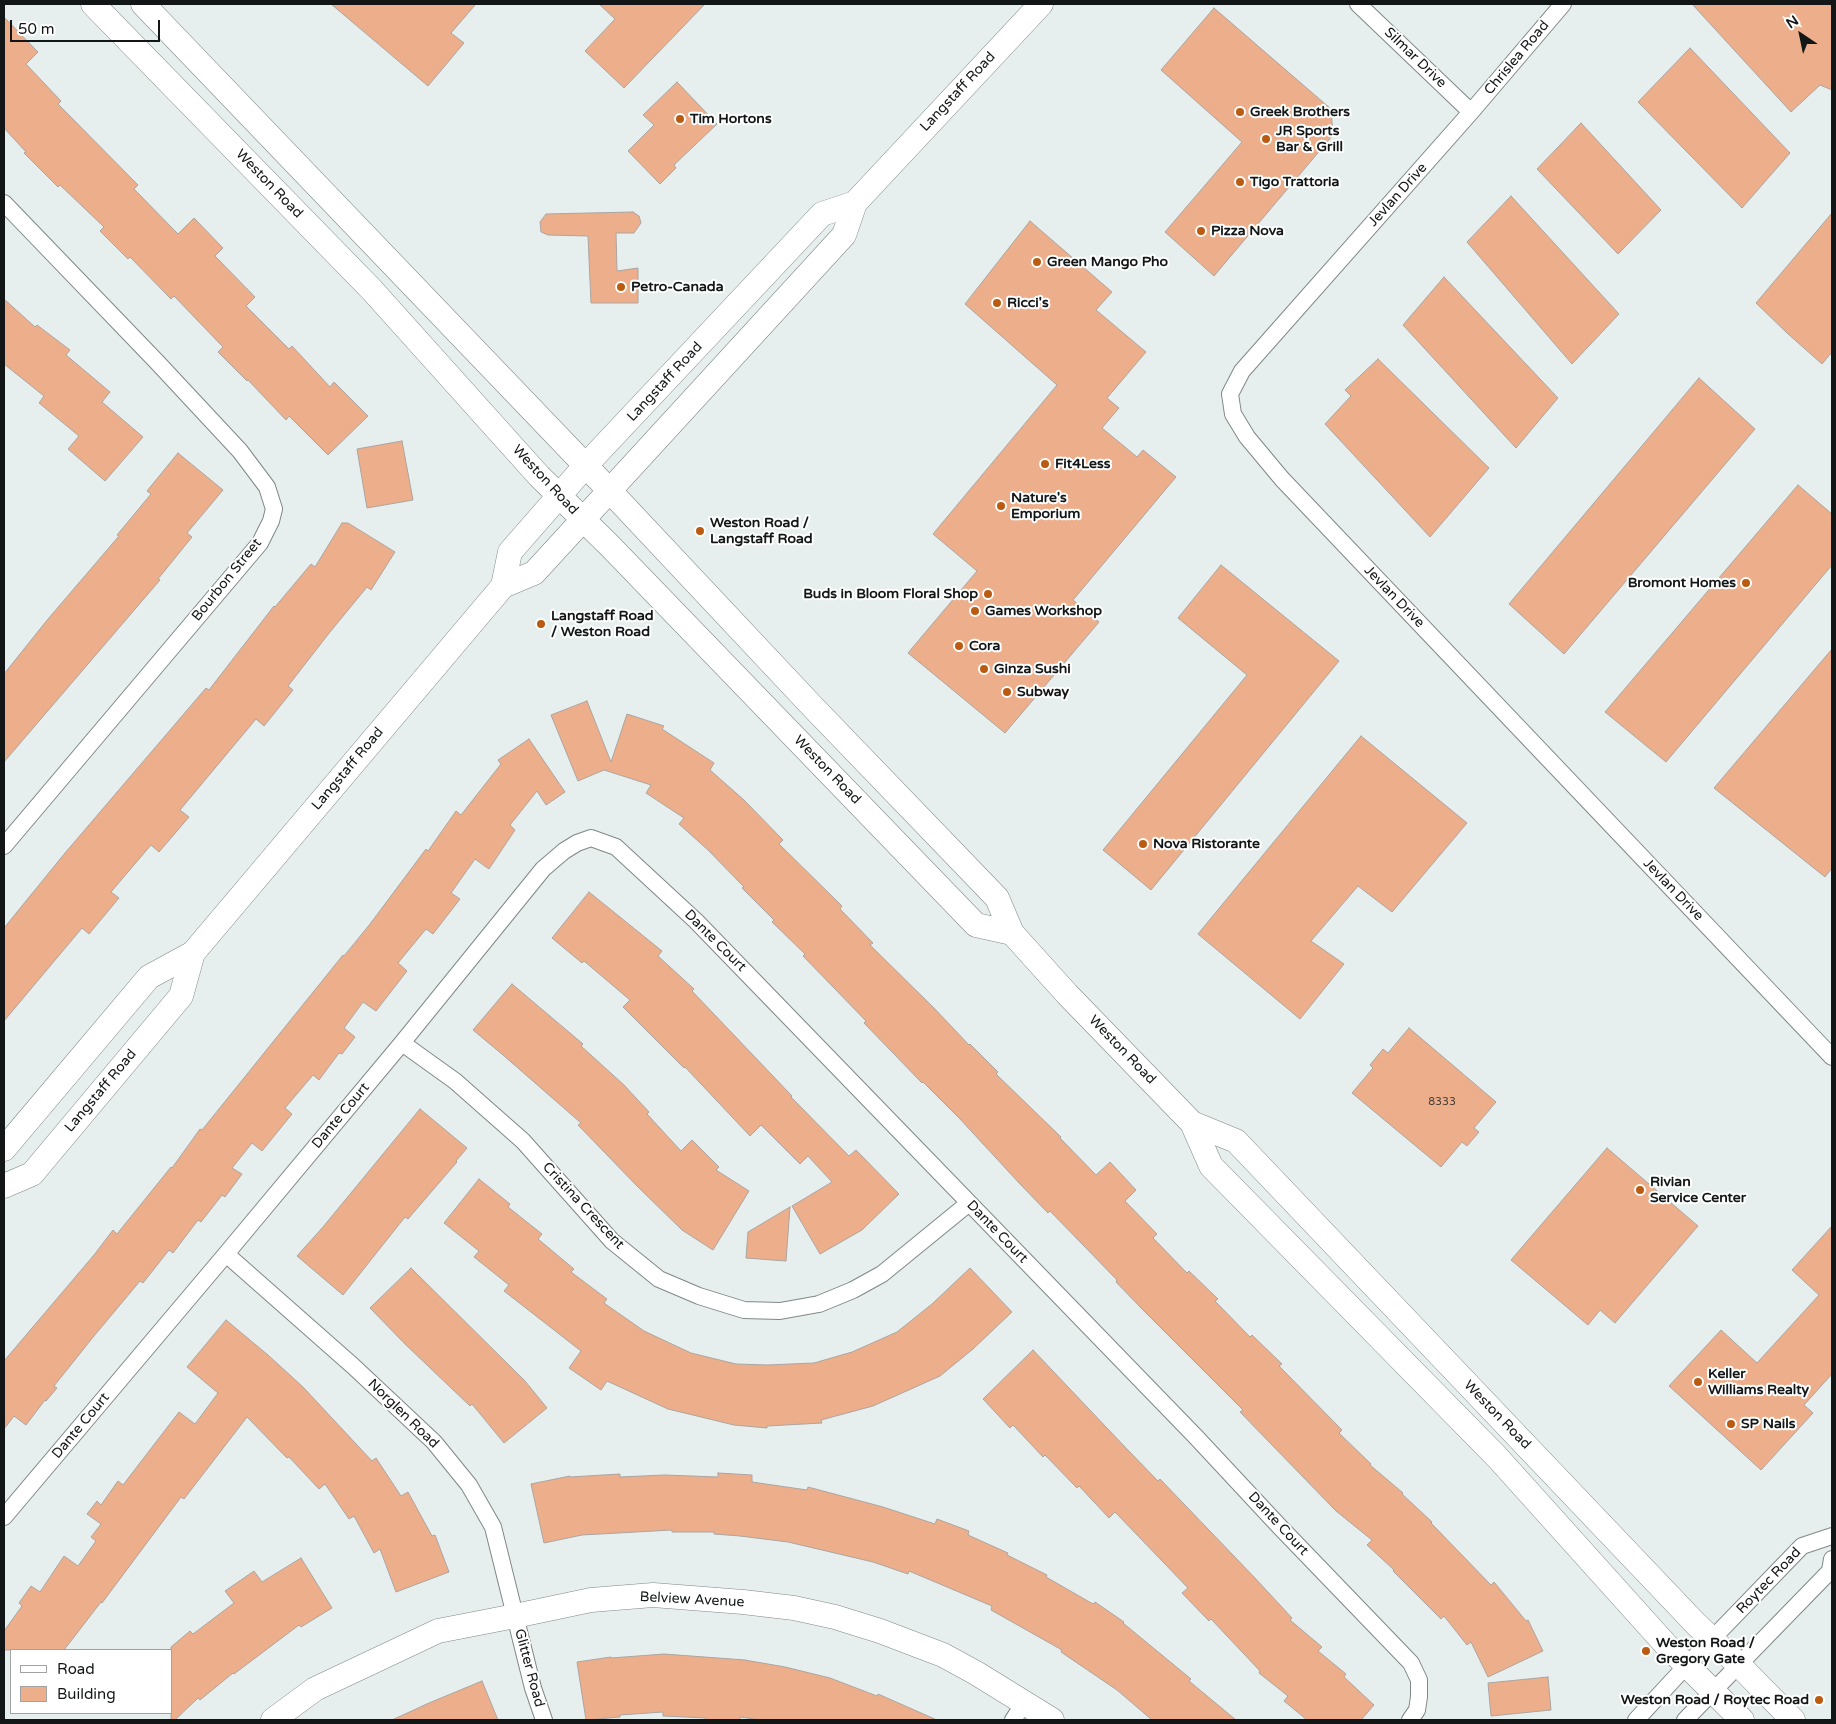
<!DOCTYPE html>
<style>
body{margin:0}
#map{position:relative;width:1836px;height:1724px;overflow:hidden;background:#e6efee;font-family:"Varela Round",sans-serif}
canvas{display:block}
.frame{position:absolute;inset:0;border:5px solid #131616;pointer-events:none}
.legend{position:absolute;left:10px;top:1649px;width:162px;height:65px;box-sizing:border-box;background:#fff;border:1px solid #a1a2a2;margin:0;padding:6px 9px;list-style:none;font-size:15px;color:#131616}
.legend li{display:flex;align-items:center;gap:10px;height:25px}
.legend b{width:25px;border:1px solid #a1a2a2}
.north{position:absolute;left:1776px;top:10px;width:50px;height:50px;-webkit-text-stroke:4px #fff;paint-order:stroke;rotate:326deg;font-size:14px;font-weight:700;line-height:20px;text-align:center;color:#131616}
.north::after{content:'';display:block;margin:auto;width:18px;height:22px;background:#131616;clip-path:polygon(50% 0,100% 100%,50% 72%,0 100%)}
.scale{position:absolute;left:10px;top:20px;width:150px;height:22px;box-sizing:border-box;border:2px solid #131616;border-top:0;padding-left:6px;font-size:15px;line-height:18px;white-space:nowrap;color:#131616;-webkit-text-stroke:4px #fff;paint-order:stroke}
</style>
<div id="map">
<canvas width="1836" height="1724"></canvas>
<div class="frame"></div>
<ul class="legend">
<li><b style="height:6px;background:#fff"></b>Road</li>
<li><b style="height:14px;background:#edaf8b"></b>Building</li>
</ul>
<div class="north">N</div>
<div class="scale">50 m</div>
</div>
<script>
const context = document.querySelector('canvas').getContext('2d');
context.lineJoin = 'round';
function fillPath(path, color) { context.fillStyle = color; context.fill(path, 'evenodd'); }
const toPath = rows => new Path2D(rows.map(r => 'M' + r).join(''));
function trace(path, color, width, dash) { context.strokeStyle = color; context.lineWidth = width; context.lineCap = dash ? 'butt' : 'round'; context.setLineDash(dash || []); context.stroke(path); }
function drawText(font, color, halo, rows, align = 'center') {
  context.font = font + ' "Varela Round",sans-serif'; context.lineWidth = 4; context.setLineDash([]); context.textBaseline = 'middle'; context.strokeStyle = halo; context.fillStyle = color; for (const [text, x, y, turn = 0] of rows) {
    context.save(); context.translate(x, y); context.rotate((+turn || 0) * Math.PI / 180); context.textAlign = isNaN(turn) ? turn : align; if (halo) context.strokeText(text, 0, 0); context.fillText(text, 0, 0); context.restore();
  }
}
const building = toPath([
 [331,4,476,4,451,33,464,43,428,86,331,4],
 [599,4,705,4,624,88,585,51,615,19,599,4],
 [1692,4,1832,4,1832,90,1820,85,1791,112,1692,4],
 [1214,8,1331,109,1333,135,1214,276,1165,232,1242,142,1161,70,1214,8],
 [4,17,38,52,26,64,61,101,58,104,138,185,134,189,178,234,194,218,223,248,215,256,255,297,246,306,289,349,292,346,330,387,334,382,368,416,328,455,289,416,286,420,248,380,247,381,218,352,223,347,174,296,171,299,130,257,128,259,100,231,104,227,60,185,58,187,24,153,26,152,4,128,4,17],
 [1690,48,1790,153,1742,208,1638,102,1690,48],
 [677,82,717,124,674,165,676,168,660,184,628,151,654,125,643,115,677,82],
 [1581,123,1661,210,1618,254,1537,169,1581,123],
 [1511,196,1619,314,1572,364,1467,242,1511,196],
 [633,212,639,216,641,223,634,233,616,233,617,271,638,268,638,303,591,303,588,236,548,235,541,232,540,222,546,214,633,212],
 [1832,213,1832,352,1822,364,1787,333,1756,303,1832,213],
 [1030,221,1112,292,1096,310,1146,352,1107,398,1119,408,1102,428,1137,457,1143,450,1176,477,1073,600,1099,622,1005,733,908,653,977,571,933,534,1057,385,965,304,1030,221],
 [1444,277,1558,398,1516,448,1403,325,1444,277],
 [4,299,35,327,37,325,70,350,66,355,110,392,102,402,143,437,105,481,68,449,79,436,39,403,44,396,4,364,4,299],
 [1378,359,1489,468,1430,537,1325,424,1351,396,1345,390,1378,359],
 [1699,378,1755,429,1564,654,1509,604,1699,378],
 [402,441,413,500,367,508,357,449,402,441],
 [178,453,223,490,187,533,192,537,158,579,160,580,4,762,4,674,48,619,119,536,117,535,151,494,147,491,178,453],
 [1798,485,1832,514,1832,565,1666,762,1605,712,1798,485],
 [342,523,348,523,395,552,371,590,367,587,330,632,288,686,293,690,264,726,256,719,180,810,189,817,159,852,151,845,111,892,119,898,89,934,82,928,4,1021,4,928,65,853,206,688,209,690,274,606,275,607,311,564,315,567,342,523],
 [1221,565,1339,661,1151,890,1103,850,1247,675,1178,618,1221,565],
 [1832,649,1832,868,1825,877,1714,788,1832,649],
 [587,701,611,762,627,714,664,726,662,729,714,763,710,770,744,800,783,840,779,844,842,906,840,909,873,943,870,945,934,1008,969,1045,970,1044,998,1072,996,1074,1061,1137,1060,1138,1096,1175,1110,1162,1136,1190,1125,1201,1157,1234,1153,1238,1187,1273,1189,1271,1218,1299,1215,1301,1250,1337,1252,1335,1282,1364,1279,1366,1342,1430,1339,1433,1371,1464,1370,1465,1403,1493,1402,1494,1432,1522,1431,1523,1491,1585,1494,1582,1526,1621,1528,1620,1543,1651,1488,1677,1471,1642,1467,1645,1444,1616,1441,1619,1393,1571,1394,1570,1367,1545,1372,1540,1336,1511,1240,1412,1243,1410,1143,1310,1116,1282,1117,1280,1050,1211,1048,1213,1020,1184,960,1119,923,1082,922,1083,864,1023,866,1021,803,956,805,954,772,922,774,920,742,888,744,887,708,850,679,824,684,818,646,793,651,785,604,770,578,781,551,715,587,701],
 [1361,736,1467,823,1392,912,1358,886,1311,941,1344,964,1300,1019,1198,934,1361,736],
 [529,739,565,792,546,805,537,791,510,825,515,830,489,869,475,859,451,893,460,899,433,934,426,929,398,963,407,971,376,1011,363,1002,344,1028,355,1037,342,1054,339,1053,319,1080,313,1075,285,1108,292,1114,262,1151,252,1143,232,1168,242,1174,225,1197,222,1195,201,1222,198,1220,173,1253,169,1250,143,1283,140,1281,94,1336,54,1386,57,1388,46,1401,45,1400,26,1425,14,1416,4,1429,4,1361,94,1255,113,1230,117,1234,171,1167,172,1168,200,1129,202,1130,343,955,344,956,370,924,426,849,428,851,456,811,461,815,501,764,498,760,529,739],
 [589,892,662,951,658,956,694,989,692,991,792,1096,791,1097,849,1156,856,1150,899,1194,862,1230,820,1254,792,1206,832,1182,808,1156,800,1164,761,1125,750,1136,685,1067,684,1068,623,1007,630,1000,584,961,582,963,552,938,589,892],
 [512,984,583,1044,581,1046,624,1085,649,1112,647,1114,681,1151,692,1140,719,1167,716,1170,749,1191,713,1250,682,1230,637,1186,578,1125,581,1123,503,1055,473,1030,512,984],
 [1409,1028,1496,1102,1474,1128,1479,1132,1467,1146,1462,1142,1441,1167,1352,1093,1373,1068,1370,1065,1383,1049,1388,1053,1409,1028],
 [420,1109,467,1148,456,1161,457,1162,408,1219,405,1217,343,1295,297,1256,323,1227,420,1109],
 [1607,1148,1698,1226,1615,1323,1600,1310,1588,1325,1511,1260,1607,1148],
 [479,1179,510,1204,508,1207,542,1234,538,1239,574,1269,571,1272,607,1299,604,1303,644,1331,691,1353,736,1364,767,1365,814,1363,852,1352,897,1332,932,1304,970,1268,1012,1312,973,1349,940,1376,873,1406,821,1420,822,1423,767,1426,767,1428,734,1425,668,1409,607,1381,601,1390,569,1368,581,1351,504,1291,509,1285,474,1257,479,1251,444,1223,479,1179],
 [790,1207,786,1261,746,1258,748,1232,790,1207],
 [1832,1226,1832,1374,1804,1405,1813,1413,1761,1470,1669,1386,1721,1330,1757,1363,1819,1295,1792,1270,1832,1226],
 [411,1268,525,1381,547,1408,504,1443,472,1404,470,1406,406,1345,370,1308,411,1268],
 [226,1320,268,1355,303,1387,372,1461,376,1458,401,1496,408,1492,432,1536,435,1535,449,1572,396,1592,380,1549,374,1553,354,1516,349,1519,325,1484,319,1489,289,1457,287,1458,247,1417,184,1499,181,1497,102,1603,101,1602,64,1650,4,1650,4,1631,22,1606,19,1603,31,1586,40,1592,64,1556,78,1566,96,1541,91,1537,101,1524,87,1514,97,1501,101,1505,118,1481,123,1485,179,1412,195,1424,218,1393,187,1367,226,1320],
 [1033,1350,1125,1447,1158,1481,1160,1479,1255,1578,1292,1618,1290,1620,1322,1647,1318,1651,1346,1674,1344,1677,1374,1705,1361,1720,1307,1720,1284,1701,1288,1696,1259,1673,1260,1671,1211,1619,1209,1621,1182,1593,1188,1588,1115,1512,1109,1518,1079,1486,1077,1488,1045,1455,1043,1457,1013,1425,1010,1428,983,1399,1033,1350],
 [718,1473,752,1475,752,1482,807,1490,808,1487,883,1507,935,1524,937,1519,969,1531,968,1535,1008,1553,1007,1555,1047,1575,1046,1577,1093,1604,1095,1602,1124,1622,1123,1623,1191,1679,1189,1681,1236,1720,1152,1720,1117,1690,1061,1652,1062,1650,991,1610,992,1606,909,1571,908,1574,873,1562,788,1542,740,1536,714,1534,714,1532,672,1532,672,1530,582,1535,544,1543,531,1484,570,1476,570,1477,620,1474,620,1477,664,1475,718,1477,718,1473],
 [301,1558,332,1608,301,1627,299,1625,234,1674,233,1673,200,1700,198,1698,175,1720,171,1720,171,1647,190,1631,193,1634,234,1603,225,1591,254,1571,262,1582,301,1558],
 [664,1654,745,1660,785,1667,830,1678,877,1696,878,1694,937,1720,761,1720,740,1717,740,1720,705,1720,706,1718,663,1716,663,1712,620,1715,620,1717,586,1720,577,1662,611,1657,611,1658,664,1654],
 [1548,1677,1551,1710,1491,1716,1488,1683,1548,1677],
 [482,1681,498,1720,392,1720,429,1703,482,1681]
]);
fillPath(building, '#edaf8b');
trace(building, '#aba4a0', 1);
const street = toPath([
 [1358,4,1471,112],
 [1563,4,1471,112,1242,371,1230,394,1233,414,1247,437,1282,479,1832,1057],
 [4,203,157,362,240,451,267,487,274,509,271,521,260,543,4,846],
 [402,1043,455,1081,523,1141,612,1241,659,1279,699,1296,744,1310,780,1311,819,1304,853,1290,882,1274,969,1203],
 [226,1254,353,1366,434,1442,469,1485,493,1527,533,1688,544,1720],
 [4,1517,226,1254,402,1043,543,869,564,851,577,843,591,838,616,847,696,921,1196,1437,1279,1526,1411,1663,1419,1680,1419,1697,1417,1710,1410,1720],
 [1013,1720,1024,1703],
 [1636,1720,1686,1666,1802,1546,1832,1536],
 [1685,1720,1830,1571,1832,1559]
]);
const secondary = toPath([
 [93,4,372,290,539,476,610,546,976,925,1012,933],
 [143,4,609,490,811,705,997,898,1012,933,1067,994,1192,1123,1211,1166,1497,1457,1667,1646,1742,1720],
 [503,586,510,552,586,465,822,214,855,203],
 [1192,1123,1236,1141,1696,1624,1739,1665,1793,1720],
 [4,1149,149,977,193,953,503,586,534,573,844,235,855,203,1041,4],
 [4,1186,32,1174,181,996,193,953],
 [273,1720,315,1689,438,1631,515,1616,591,1600,653,1595,743,1602,794,1608,835,1617,880,1631,943,1655,976,1673,1052,1720]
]);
trace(street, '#808887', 18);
trace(secondary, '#808887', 25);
trace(street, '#fff', 16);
trace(secondary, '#fff', 24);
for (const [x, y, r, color] of [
 [1240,112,5,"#ba5b11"],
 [680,119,5,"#ba5b11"],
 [1266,139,5,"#ba5b11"],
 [1240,182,5,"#ba5b11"],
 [1201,231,5,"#ba5b11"],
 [1037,262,5,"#ba5b11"],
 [621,287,5,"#ba5b11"],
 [997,303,5,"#ba5b11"],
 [1045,464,5,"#ba5b11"],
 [1001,506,5,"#ba5b11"],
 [700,531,5,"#ba5b11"],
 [1746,583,5,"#ba5b11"],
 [988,594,5,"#ba5b11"],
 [975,611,5,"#ba5b11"],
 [541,624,5,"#ba5b11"],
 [959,646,5,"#ba5b11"],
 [984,669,5,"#ba5b11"],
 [1007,692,5,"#ba5b11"],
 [1143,844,5,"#ba5b11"],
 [1640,1190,5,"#ba5b11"],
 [1698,1382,5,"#ba5b11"],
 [1731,1424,5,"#ba5b11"],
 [1646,1651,5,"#ba5b11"],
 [1819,1700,5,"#ba5b11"]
]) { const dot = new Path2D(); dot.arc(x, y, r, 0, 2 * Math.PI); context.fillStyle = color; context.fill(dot); trace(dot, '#fff', 2); }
drawText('11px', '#4a3c33', null, [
 ["8333",1442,1102]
]);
drawText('14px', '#131616', '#fff', [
 ["Silmar Drive",1415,58,44],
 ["Chrislea Road",1517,58,-50],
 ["Langstaff Road",958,92,-47],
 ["Weston Road",269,184,46],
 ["Jevlan Drive",1398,195,-48],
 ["Langstaff Road",665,382,-47],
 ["Weston Road",545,480,47],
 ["Bourbon Street",227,580,-51],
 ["Jevlan Drive",1394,597,46],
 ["Langstaff Road",348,769,-50],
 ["Weston Road",827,770,46],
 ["Jevlan Drive",1673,890,46],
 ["Dante Court",715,941,45],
 ["Weston Road",1122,1050,46],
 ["Langstaff Road",101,1091,-50],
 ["Dante Court",341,1116,-50],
 ["Cristina Crescent",583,1206,47],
 ["Dante Court",997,1232,46],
 ["Norglen Road",403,1414,44],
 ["Weston Road",1497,1415,46],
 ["Dante Court",81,1426,-50],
 ["Dante Court",1278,1524,47],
 ["Roytec Road",1769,1581,-46],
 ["Belview Avenue",692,1600,3],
 ["Glitter Road",529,1668,75]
]);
drawText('bold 14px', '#131616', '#fff', [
 ["Greek Brothers",1250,112],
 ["Tim Hortons",690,119],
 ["JR Sports",1276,131],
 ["Bar & Grill",1276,147],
 ["Tigo Trattoria",1250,182],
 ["Pizza Nova",1211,231],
 ["Green Mango Pho",1047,262],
 ["Petro-Canada",631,287],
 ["Ricci's",1007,303],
 ["Fit4Less",1055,464],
 ["Nature's",1011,498],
 ["Emporium",1011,514],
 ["Weston Road /",710,523],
 ["Langstaff Road",710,539],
 ["Bromont Homes",1736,583,"right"],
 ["Buds in Bloom Floral Shop",978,594,"right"],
 ["Games Workshop",985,611],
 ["Langstaff Road",551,616],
 ["/ Weston Road",551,632],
 ["Cora",969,646],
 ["Ginza Sushi",994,669],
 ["Subway",1017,692],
 ["Nova Ristorante",1153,844],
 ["Rivian",1650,1182],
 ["Service Center",1650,1198],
 ["Keller",1708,1374],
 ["Williams Realty",1708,1390],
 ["SP Nails",1741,1424],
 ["Weston Road /",1656,1643],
 ["Gregory Gate",1656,1659],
 ["Weston Road / Roytec Road",1809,1700,"right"]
], 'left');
</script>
